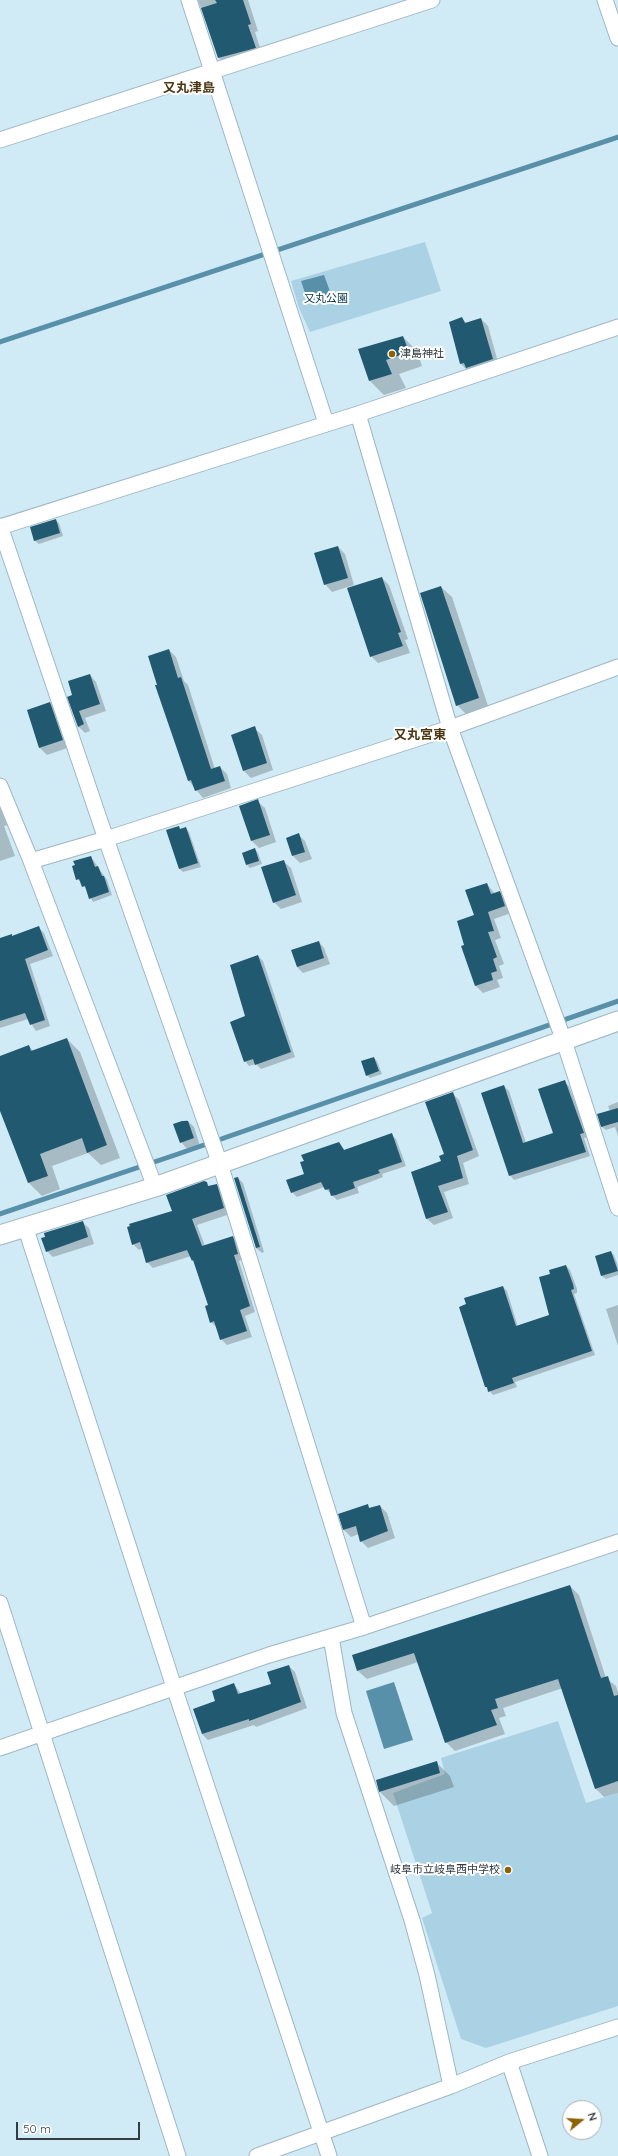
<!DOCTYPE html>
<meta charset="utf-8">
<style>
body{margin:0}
#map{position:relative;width:618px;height:2156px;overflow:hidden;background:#d0eaf6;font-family:Quicksand,sans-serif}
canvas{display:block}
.north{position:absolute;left:562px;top:2100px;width:40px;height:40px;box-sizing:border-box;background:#fff;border:1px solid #adb1b3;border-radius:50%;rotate:72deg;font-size:11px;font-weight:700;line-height:16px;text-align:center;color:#323c41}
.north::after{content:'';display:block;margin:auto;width:14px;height:18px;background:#8c6204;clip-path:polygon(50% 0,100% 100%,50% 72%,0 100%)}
.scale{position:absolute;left:16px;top:2122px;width:124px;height:18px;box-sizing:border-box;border:2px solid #323c41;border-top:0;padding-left:5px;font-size:12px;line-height:14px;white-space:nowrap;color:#323c41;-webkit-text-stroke:3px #fff;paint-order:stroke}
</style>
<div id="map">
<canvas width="618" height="2156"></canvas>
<div class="north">N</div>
<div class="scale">50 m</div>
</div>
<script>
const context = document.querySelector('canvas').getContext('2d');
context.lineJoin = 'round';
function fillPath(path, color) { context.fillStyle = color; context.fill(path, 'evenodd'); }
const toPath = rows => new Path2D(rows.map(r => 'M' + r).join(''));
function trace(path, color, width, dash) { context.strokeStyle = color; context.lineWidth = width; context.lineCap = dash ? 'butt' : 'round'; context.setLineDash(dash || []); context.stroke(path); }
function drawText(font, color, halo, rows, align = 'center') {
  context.font = font + ' Quicksand,"Noto Sans JP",sans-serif'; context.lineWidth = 4; context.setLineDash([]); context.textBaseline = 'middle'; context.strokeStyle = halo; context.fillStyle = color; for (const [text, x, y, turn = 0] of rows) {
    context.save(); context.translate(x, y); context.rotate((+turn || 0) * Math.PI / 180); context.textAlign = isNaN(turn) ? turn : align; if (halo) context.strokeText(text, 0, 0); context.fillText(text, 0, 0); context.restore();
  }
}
fillPath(toPath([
 [425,242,441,291,310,332,299,308,291,281],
 [558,1721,586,1803,618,1793,618,2006,486,2048,461,2039,422,1918,432,1913,393,1793,445,1774,441,1758]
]), '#abd2e4');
fillPath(toPath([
 [324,275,331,294,308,302,301,281],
 [394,1682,413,1740,384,1749,366,1691]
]), '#5990a9');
fillPath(toPath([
 [198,0,248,0,258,31,255,32,262,54,226,64,219,58],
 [462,318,467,324,481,319,488,326,499,366,468,371,461,364,450,323],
 [403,337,417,351,422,366,399,374,406,388,384,395,370,381,360,350],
 [55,520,59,523,63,536,39,544,35,541,31,528],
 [338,547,345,554,354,585,332,592,325,584],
 [382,578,389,585,408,639,405,640,410,653,378,663,371,656],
 [441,587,452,597,489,709,468,716,457,705],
 [169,650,176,657,184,681,188,685,215,769,220,767,227,774,231,788,203,798,188,780],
 [90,675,96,682,106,711,85,718,90,731,85,733,78,726,73,696],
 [50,703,57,711,70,747,47,755,40,748,28,711],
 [254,728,262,735,273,770,251,778,244,771,232,735],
 [0,801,8,825,4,826,15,856,0,861],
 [257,801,265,808,276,842,259,848,252,841],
 [178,827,181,830,186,828,189,832,201,867,183,872,180,869,167,830],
 [298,834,305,841,312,859,300,863,293,856],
 [255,849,258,853,262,864,250,868,247,865],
 [91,857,107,880,112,895,93,902,82,882,77,879],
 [283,861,291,868,302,902,281,909,274,902],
 [487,884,495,894,500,892,507,899,511,913,494,919,501,938,495,940,504,964,499,966,503,978,497,980,500,987,483,993,476,986,462,947,466,945],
 [38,927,44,933,53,956,30,964,50,1026,36,1031,28,1019,0,1028,0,940],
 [319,942,324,948,330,964,303,973,297,967],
 [258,956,263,961,295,1057,261,1069,256,1064,249,1066,245,1061,247,1017],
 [67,1039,80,1052,120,1158,101,1165,88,1153,52,1166,60,1189,42,1196,29,1183,0,1107,0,1057,29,1046,34,1052],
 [374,1058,377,1061,382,1074,370,1078,367,1075],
 [564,1082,569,1086,588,1137,584,1138,590,1156,514,1180,510,1175,504,1086,509,1091,526,1143,554,1133],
 [452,1093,459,1100,479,1156,463,1163,469,1184,444,1192,453,1218,434,1225,427,1219,412,1172,442,1162,446,1155],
 [618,1102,618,1136,615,1127,606,1130,602,1127,598,1115,610,1111,608,1106],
 [187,1120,194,1127,200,1146,188,1150,181,1142,175,1124],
 [391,1134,396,1139,406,1166,382,1174,383,1177,357,1187,359,1193,337,1200,324,1187,297,1197,292,1192,305,1175,339,1143,345,1151],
 [238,1178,243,1183,264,1252,262,1253,256,1248],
 [206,1183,210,1187,216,1185,222,1191,230,1214,197,1225,205,1246,233,1237,238,1243,244,1259,239,1261,255,1312,245,1316,252,1337,227,1345,221,1339,217,1328,211,1322,209,1305,195,1263,191,1256,153,1268,147,1262,143,1248,139,1250,133,1244],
 [82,1222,89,1228,94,1244,53,1257,47,1251],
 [611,1252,614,1255,618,1266,618,1275,606,1279,602,1276,596,1257],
 [566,1266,570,1270,577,1289,577,1293,574,1294,595,1355,515,1382,517,1387,493,1395,486,1387,503,1287,507,1291,518,1327,550,1316],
 [618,1305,618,1346,606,1309],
 [367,1506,370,1508,380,1506,387,1513,395,1538,368,1548,361,1541,359,1534,351,1537,344,1530,339,1514],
 [570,1586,579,1595,606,1678,616,1686,618,1692,618,1793,604,1797,596,1789,563,1688,503,1708,506,1716,499,1718,505,1734,455,1751,446,1742,418,1662,367,1679,358,1671],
 [289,1666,295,1672,307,1708,256,1727,254,1725,208,1740,202,1734,217,1702,234,1684,241,1694,272,1684],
 [436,1762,450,1776,454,1787,394,1806,380,1792]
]), '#0003');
trace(toPath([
 [0,342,618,137],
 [0,1214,178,1154,618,1001]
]), '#5990a9', 5);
fillPath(toPath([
 [215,0,243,0,251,24,248,25,256,48,218,58,201,8,217,3],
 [462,317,465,323,481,318,493,359,466,368,464,363,460,364,449,322],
 [403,336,409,352,386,360,392,374,369,381,358,349],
 [56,519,60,533,34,541,30,527],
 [338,546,348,578,324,585,314,553],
 [382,577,401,632,398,633,403,646,370,657,347,588],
 [441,586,479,698,456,706,420,593],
 [169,649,178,678,181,677,211,769,220,766,225,781,195,791,191,780,188,781,155,685,157,685,148,656],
 [90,674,100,704,79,711,84,724,78,727,67,697,72,695,68,681],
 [50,702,63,740,39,748,27,710],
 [255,726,267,763,243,771,231,735],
 [258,799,270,835,251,841,239,806],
 [179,826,180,829,186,827,198,863,179,869,166,830],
 [299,833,305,852,292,856,286,838],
 [255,848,259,861,246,865,242,853],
 [91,856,95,867,98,866,102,876,104,876,109,892,89,899,85,886,82,887,79,879,76,880,72,866,75,865,73,861],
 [284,860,296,895,273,903,261,867],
 [487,883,491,894,500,891,505,906,488,912,494,931,488,932,497,957,493,959,497,971,491,973,493,980,475,986,461,946,464,945,457,921,474,915,465,890],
 [39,926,48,950,25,959,45,1020,30,1025,25,1013,0,1021,0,938,12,934,12,936],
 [319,941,324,958,297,967,291,950],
 [258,955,291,1052,255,1065,253,1059,244,1062,230,1022,245,1016,230,965],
 [67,1038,107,1145,87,1153,82,1138,40,1154,48,1176,28,1183,0,1111,0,1056,29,1045,31,1051],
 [374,1057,379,1071,366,1076,361,1061],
 [565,1080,584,1133,580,1134,586,1152,509,1176,481,1093,504,1085,523,1143,553,1133,538,1089],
 [453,1092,473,1150,457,1156,463,1178,438,1186,448,1212,426,1219,411,1172,441,1161,439,1156,444,1154,425,1102],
 [618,1108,618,1122,601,1127,597,1114],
 [182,1121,188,1121,194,1138,180,1143,173,1124],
 [392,1133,402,1162,378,1170,380,1173,353,1182,355,1188,336,1195,331,1196,329,1189,325,1190,321,1182,291,1193,286,1180,304,1174,300,1162,304,1161,301,1155,339,1142,344,1150],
 [238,1177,260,1247,256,1248,234,1178],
 [204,1181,207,1182,208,1186,217,1184,224,1208,192,1219,202,1246,233,1236,238,1254,234,1255,250,1306,240,1310,247,1331,220,1340,214,1321,210,1323,205,1306,208,1305,193,1260,192,1261,187,1250,146,1263,140,1242,132,1245,127,1227,130,1226,129,1224,172,1211,166,1195],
 [83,1221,88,1237,46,1252,41,1238,45,1237,44,1233],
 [611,1251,618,1271,601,1276,595,1256],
 [566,1265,573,1284,574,1289,571,1290,592,1351,512,1378,514,1383,488,1392,487,1387,485,1387,459,1307,466,1304,464,1298,503,1286,516,1326,549,1315,539,1277,550,1274,549,1270],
 [368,1504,369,1508,380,1505,388,1531,360,1542,356,1526,343,1530,338,1514],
 [570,1585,601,1678,608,1676,614,1696,618,1695,618,1781,595,1789,558,1679,495,1699,498,1708,491,1710,497,1725,445,1743,414,1653,357,1671,352,1655],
 [289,1665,301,1702,249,1721,249,1719,202,1734,193,1709,215,1701,212,1691,234,1683,238,1694,271,1684,267,1672],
 [437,1761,440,1773,379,1792,376,1780]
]), '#215971');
const minor = toPath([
 [189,0,326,423],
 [605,0,618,38],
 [0,140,432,0],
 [358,414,450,728,564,1041,618,1208],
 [0,526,106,839,220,1164,364,1627],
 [0,527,358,414,618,327],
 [0,786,31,861,155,1187],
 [31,861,106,839,450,728,618,667],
 [25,1226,174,1687,329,2156],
 [0,1603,178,2156],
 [331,1637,344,1713,412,1920,427,1975,451,2086],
 [0,1748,269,1655,364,1627,618,1542],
 [509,2062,540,2156],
 [257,2156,451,2086,509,2062,618,2027]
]);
const tertiary = toPath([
 [0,1235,155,1187,618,1021]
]);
trace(minor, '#9eb7c3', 17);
trace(tertiary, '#9eb7c3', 21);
trace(minor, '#fff', 15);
trace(tertiary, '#fff', 19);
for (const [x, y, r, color] of [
 [392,354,4,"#8c6204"],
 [508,1870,4,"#8c6204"]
]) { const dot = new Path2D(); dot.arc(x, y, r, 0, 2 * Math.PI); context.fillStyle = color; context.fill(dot); trace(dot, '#fff', 1.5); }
drawText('11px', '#003446', '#fff', [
 ["又丸公園",326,299]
]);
drawText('11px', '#323c41', '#fff', [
 ["津島神社",400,354],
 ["岐阜市立岐阜西中学校",500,1870,"right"]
], 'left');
drawText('bold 13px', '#4c3712', '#fff', [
 ["又丸津島",189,88],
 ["又丸宮東",420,735]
]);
</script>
